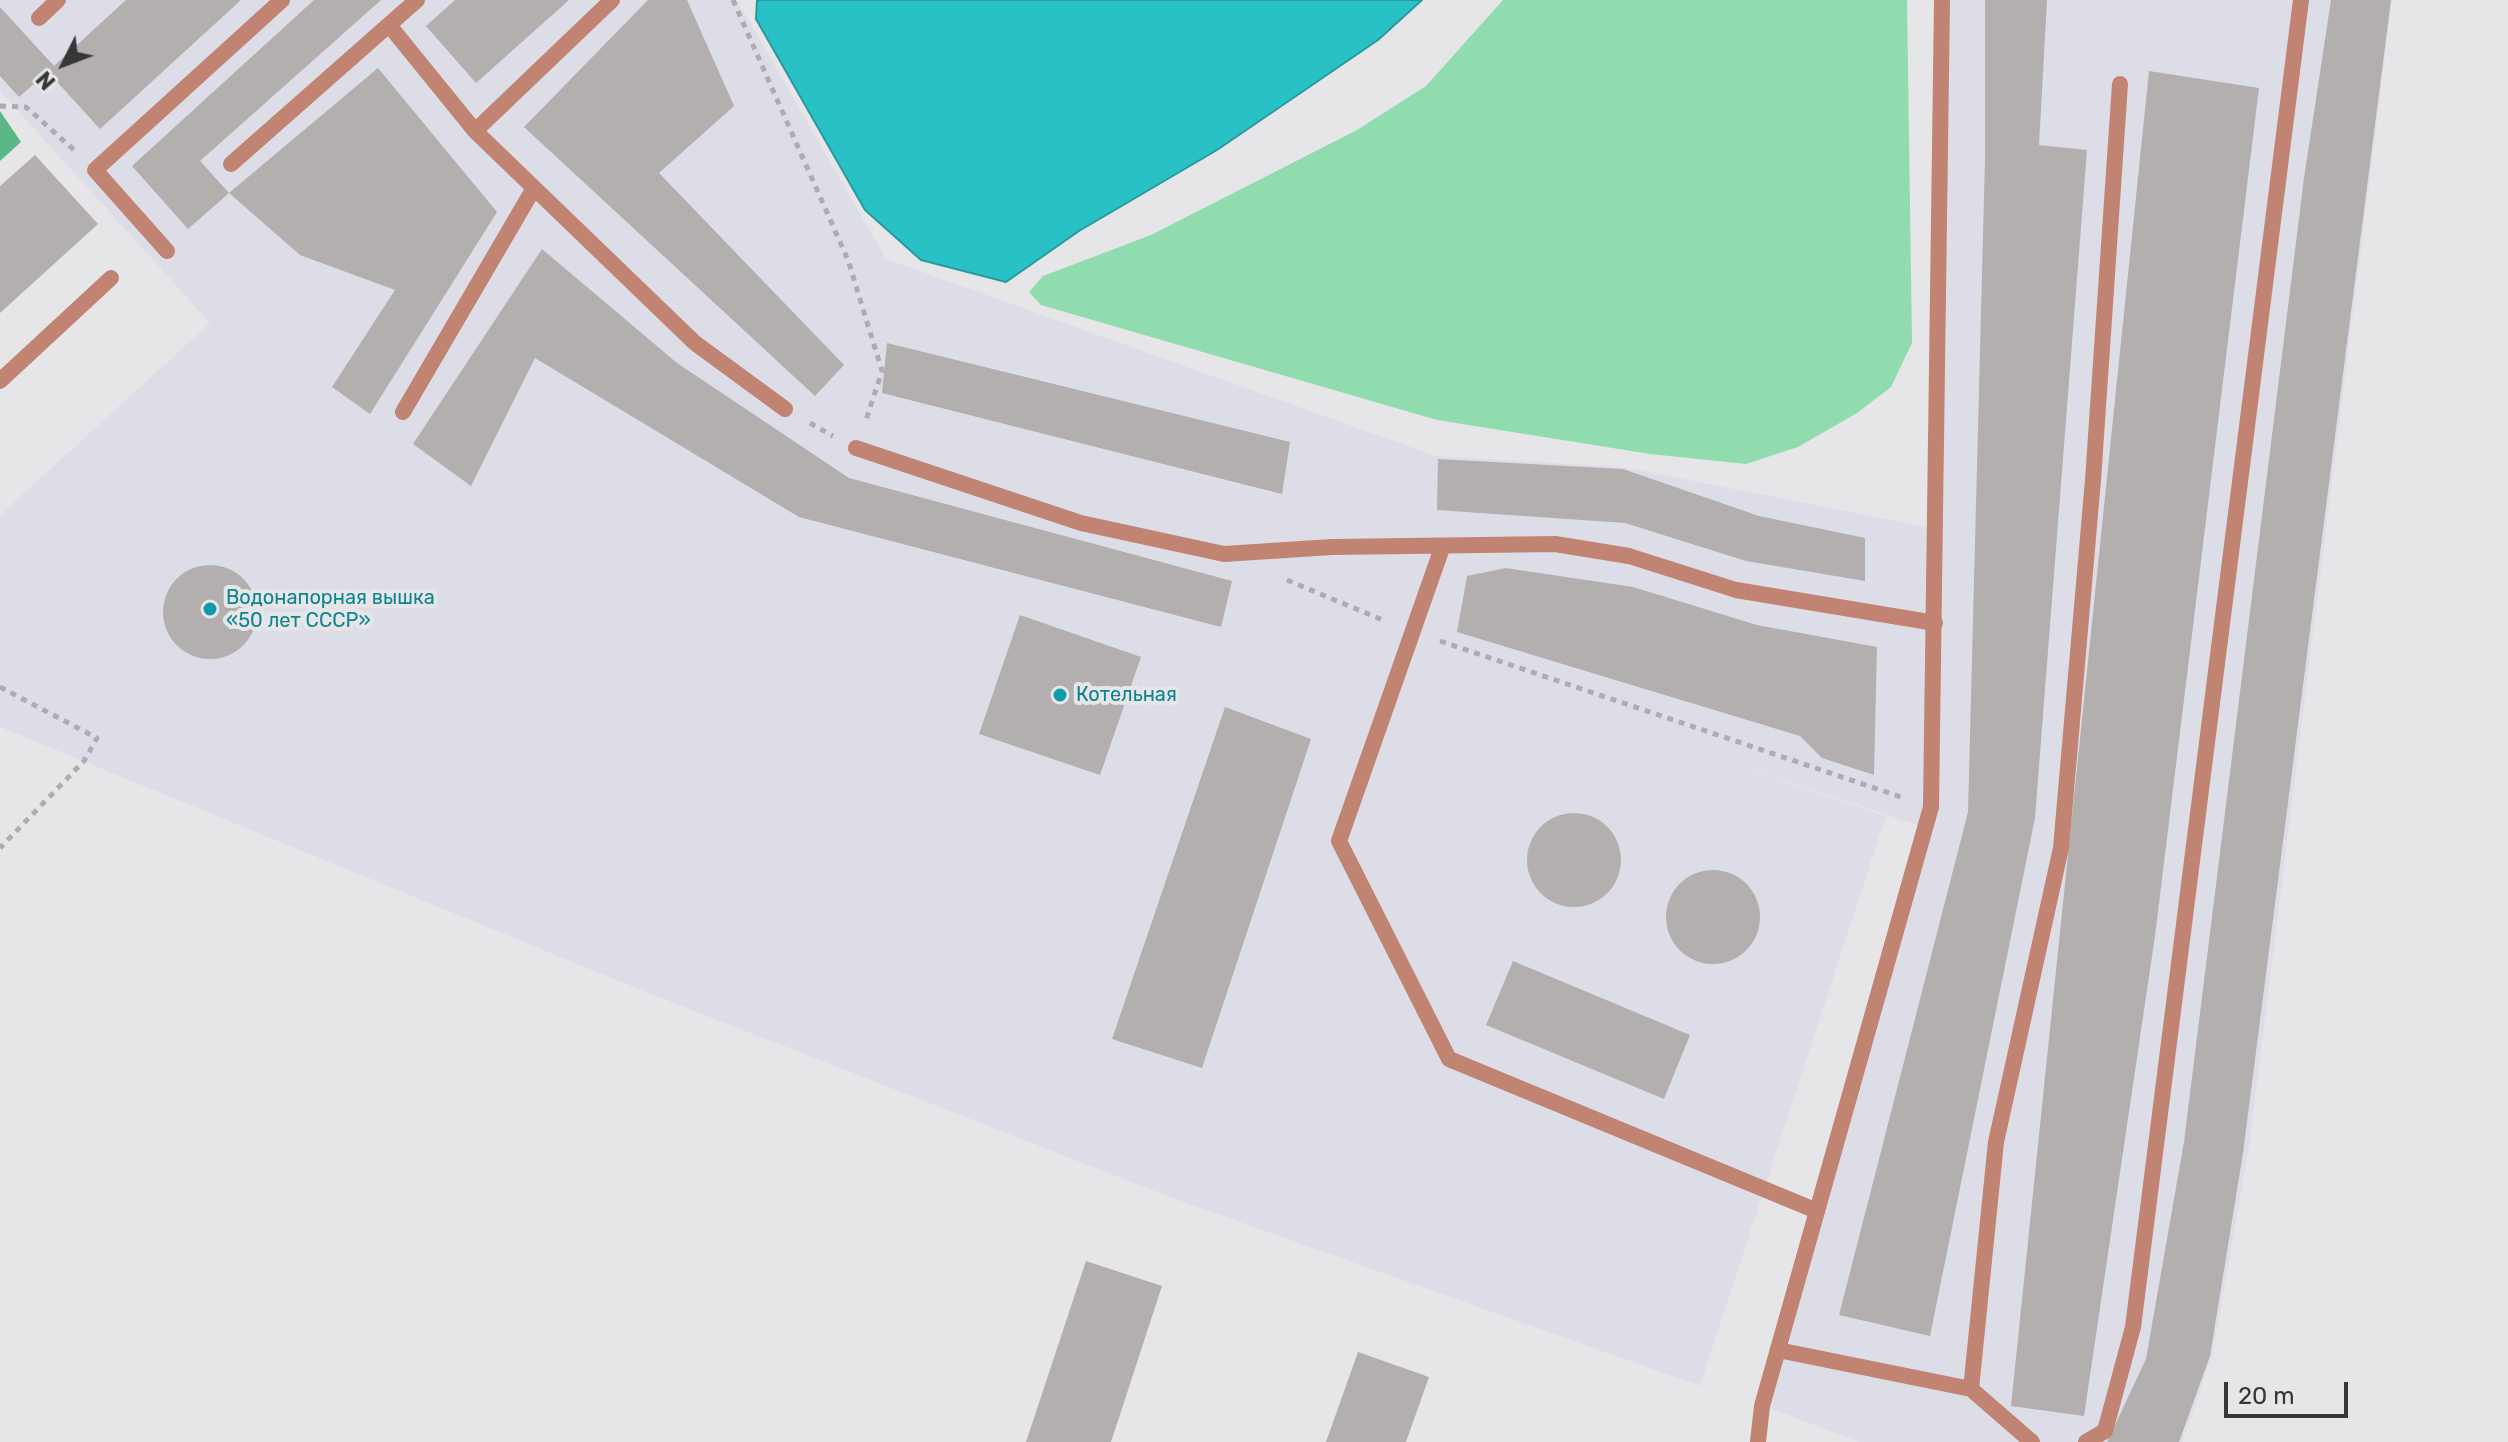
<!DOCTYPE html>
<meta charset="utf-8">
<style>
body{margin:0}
#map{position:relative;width:2508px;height:1442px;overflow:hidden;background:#e6e6e9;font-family:Rubik,sans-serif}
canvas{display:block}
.north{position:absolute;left:24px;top:24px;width:80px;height:80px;-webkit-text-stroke:6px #e6e6e9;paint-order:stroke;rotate:228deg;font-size:22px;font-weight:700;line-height:32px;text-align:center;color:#373738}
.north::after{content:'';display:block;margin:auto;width:28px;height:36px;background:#373738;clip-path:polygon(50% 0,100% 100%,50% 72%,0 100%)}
.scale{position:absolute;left:2224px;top:1382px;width:124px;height:36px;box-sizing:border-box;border:4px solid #373738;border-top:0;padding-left:10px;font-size:24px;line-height:28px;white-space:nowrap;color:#373738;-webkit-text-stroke:6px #e6e6e9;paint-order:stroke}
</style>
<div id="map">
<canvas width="2508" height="1442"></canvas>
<div class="north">N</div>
<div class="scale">20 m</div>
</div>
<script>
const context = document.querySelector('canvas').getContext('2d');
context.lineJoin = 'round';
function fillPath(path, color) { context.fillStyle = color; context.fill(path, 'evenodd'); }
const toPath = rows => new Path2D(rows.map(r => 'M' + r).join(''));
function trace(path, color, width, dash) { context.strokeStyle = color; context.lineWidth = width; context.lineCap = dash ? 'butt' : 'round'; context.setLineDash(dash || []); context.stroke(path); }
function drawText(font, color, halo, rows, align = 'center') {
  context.font = font + ' Rubik,sans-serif'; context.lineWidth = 8; context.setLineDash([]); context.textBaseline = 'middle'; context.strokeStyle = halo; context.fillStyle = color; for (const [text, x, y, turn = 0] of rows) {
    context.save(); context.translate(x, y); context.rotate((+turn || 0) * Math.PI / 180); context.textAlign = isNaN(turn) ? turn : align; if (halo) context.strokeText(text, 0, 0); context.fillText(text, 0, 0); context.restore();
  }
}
fillPath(toPath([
 [0,0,737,0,886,259,1436,456,1623,467,1937,529,1946,0,2392,0,2248,1153,2212,1356,2182,1442,1859,1442,1767,1407,1926,828,1689,748,1886,816,1700,1386,1167,1196,648,993,0,727,0,515,210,323,0,91]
]), '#dddde8');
fillPath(toPath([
 [1503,0,1907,0,1912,343,1891,387,1857,413,1798,447,1746,464,1650,454,1437,420,1041,305,1029,292,1043,276,1151,235,1357,130,1426,86]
]), '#90dcaf');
fillPath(toPath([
 [0,111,21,142,0,161]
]), '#59b885');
const water = toPath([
 [757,0,1422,0,1378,40,1217,150,1079,231,1006,282,921,260,865,210,756,19,757,0]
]);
fillPath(water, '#28c2c6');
trace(water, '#2c989b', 2);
fillPath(toPath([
 [126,0,241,0,100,129,48,72,19,97,0,76,0,7,54,66],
 [314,0,381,0,200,161,229,193,188,229,132,166],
 [455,0,569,0,476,83,426,26],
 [648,0,687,0,734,106,659,173,844,365,815,396,524,127],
 [1985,0,2047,0,2039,145,2087,150,2035,818,1930,1336,1839,1315,1968,812,1985,159],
 [2331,0,2391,0,2243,1153,2210,1356,2179,1442,2107,1442,2146,1359,2184,1142,2304,178],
 [378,68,497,212,370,414,332,387,395,290,300,255,229,193],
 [2149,71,2259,88,2155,936,2084,1416,2011,1406],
 [35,155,98,224,0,313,0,186],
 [542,249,677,363,849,478,1232,581,1221,627,799,517,535,358,471,486,413,444],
 [887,343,1290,442,1282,494,882,393],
 [1438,459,1623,469,1759,516,1865,538,1865,581,1746,561,1625,523,1437,510],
 '163 612a47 47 0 1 1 94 0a47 47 0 1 1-94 0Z',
 [1506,568,1633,587,1757,625,1877,647,1874,775,1822,758,1800,736,1457,632,1467,576],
 [1020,615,1141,657,1100,775,979,734],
 [1225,707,1311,739,1202,1068,1112,1039],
 '1527 860a47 47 0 1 1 94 0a47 47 0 1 1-94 0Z',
 '1666 917a47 47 0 1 1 94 0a47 47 0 1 1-94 0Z',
 [1513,961,1690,1035,1664,1099,1486,1025],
 [1086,1261,1162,1286,1111,1442,1026,1442],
 [1358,1352,1429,1377,1406,1442,1326,1442]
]), '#b3afae');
trace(toPath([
 [733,0,848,260,882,371,865,423],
 [0,106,26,107,74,150],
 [810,423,833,436],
 [1287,580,1385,621],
 [1440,641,1904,798],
 [0,687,97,738,84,761,0,848]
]), '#adadaf', 5, [6, 6]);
trace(toPath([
 [612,0,475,131,695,343,785,409],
 [39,18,58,0],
 [389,25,475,131],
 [231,164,417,0],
 [167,251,95,170,282,0],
 [0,381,111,278],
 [403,412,534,188],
 [856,448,1081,523,1224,554,1332,547,1555,544,1629,556,1736,590,1935,623],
 [1442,548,1339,841,1449,1059,1817,1211],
 [1778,1350,1971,1389,1996,1142,2061,848,2093,480,2120,84],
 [1971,1389,2032,1442],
 [2086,1442,2105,1431,2133,1327,2301,0]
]), '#c18372', 16);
trace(toPath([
 [1758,1442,1762,1406,1931,807,1942,0]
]), '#c18372', 16);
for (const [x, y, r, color] of [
 [210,609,8,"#0f9aa8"],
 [1060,695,8,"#0f9aa8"]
]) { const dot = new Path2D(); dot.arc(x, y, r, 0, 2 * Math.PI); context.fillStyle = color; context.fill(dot); trace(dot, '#e6e6e9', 3); }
drawText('20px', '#0d838f', '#e6e6e9', [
 ["Водонапорная вышка",226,598],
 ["«50 лет СССР»",226,621],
 ["Котельная",1076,695]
], 'left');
</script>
